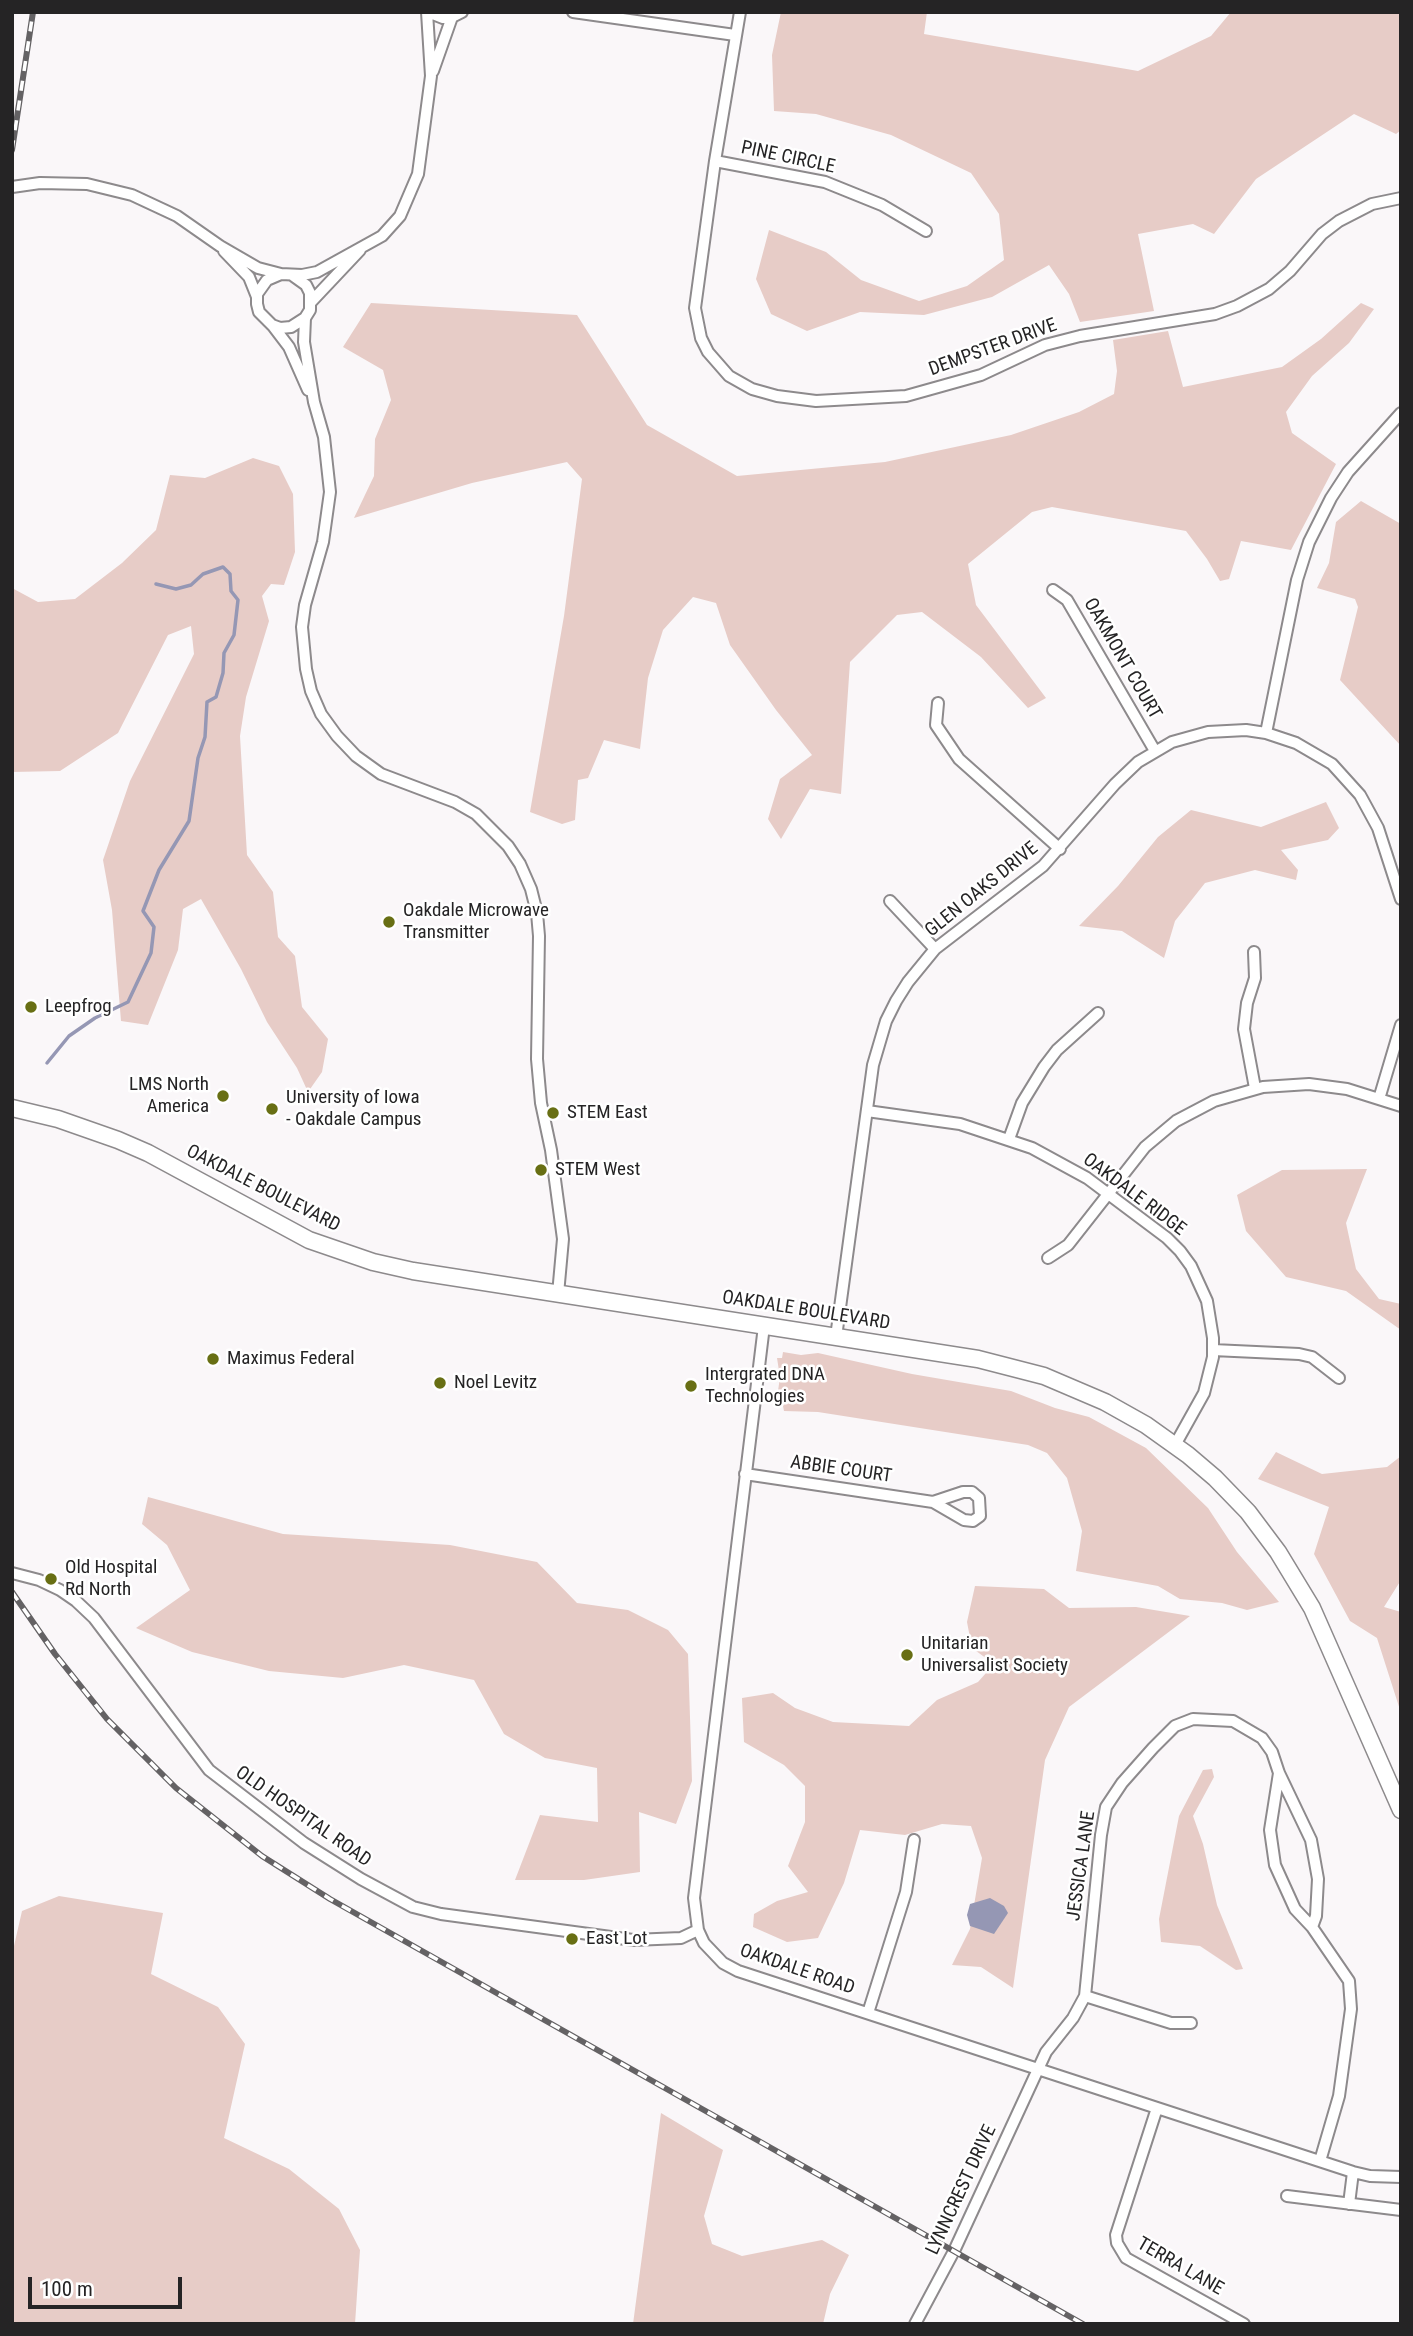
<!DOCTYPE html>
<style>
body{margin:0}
#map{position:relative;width:1413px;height:2336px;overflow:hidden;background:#faf7f9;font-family:"Roboto Condensed",sans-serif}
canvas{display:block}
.frame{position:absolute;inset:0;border:14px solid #252425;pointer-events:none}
.scale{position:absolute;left:28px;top:2277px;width:154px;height:32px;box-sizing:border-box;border:4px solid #252425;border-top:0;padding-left:9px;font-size:21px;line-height:24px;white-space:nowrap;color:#252425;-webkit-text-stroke:5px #fff;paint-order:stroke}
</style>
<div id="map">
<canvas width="1413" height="2336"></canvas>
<div class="frame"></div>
<div class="scale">100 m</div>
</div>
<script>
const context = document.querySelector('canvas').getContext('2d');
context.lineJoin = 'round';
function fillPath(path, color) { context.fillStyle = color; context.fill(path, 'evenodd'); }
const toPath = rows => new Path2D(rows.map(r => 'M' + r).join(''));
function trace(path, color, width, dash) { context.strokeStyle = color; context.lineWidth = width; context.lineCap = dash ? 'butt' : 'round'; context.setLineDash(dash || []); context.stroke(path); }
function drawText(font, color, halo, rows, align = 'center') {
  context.font = font + ' "Roboto Condensed",sans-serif'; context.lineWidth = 5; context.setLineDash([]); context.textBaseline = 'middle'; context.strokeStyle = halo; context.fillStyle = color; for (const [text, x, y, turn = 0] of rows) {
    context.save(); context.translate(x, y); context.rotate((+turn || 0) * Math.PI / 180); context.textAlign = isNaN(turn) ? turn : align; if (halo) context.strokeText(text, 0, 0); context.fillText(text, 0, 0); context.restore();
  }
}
fillPath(toPath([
 [781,12,927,12,924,34,1138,71,1211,36,1231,12,1401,12,1401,130,1396,134,1354,114,1256,179,1214,234,1193,224,1138,234,1154,311,1080,322,1069,294,1049,265,992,297,924,315,860,312,807,331,771,314,756,279,769,230,826,252,861,280,919,301,967,286,1004,260,999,214,971,173,891,135,816,114,774,111,772,55],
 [371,303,577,315,647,425,737,476,885,462,1011,435,1079,412,1114,394,1117,371,1113,340,1168,331,1183,387,1282,367,1321,339,1361,303,1374,309,1349,343,1312,376,1286,412,1292,433,1336,464,1291,550,1241,541,1229,579,1220,581,1207,559,1186,531,1052,507,1032,512,968,564,976,605,1046,698,1028,708,981,657,922,612,897,615,850,662,841,794,810,789,781,839,768,819,780,779,812,755,776,710,730,645,716,603,693,597,663,630,648,678,640,749,604,740,588,778,578,780,575,820,562,824,530,812,564,616,582,479,567,462,472,483,354,518,374,476,375,439,391,400,383,370,343,347],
 [253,458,279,466,293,494,295,552,284,585,271,584,262,596,269,621,246,697,240,736,247,855,273,892,278,937,295,956,302,1007,328,1039,322,1072,308,1092,297,1068,267,1022,241,969,201,899,183,909,178,950,148,1025,121,1021,112,910,103,860,130,781,194,654,191,626,168,635,118,733,60,771,12,772,12,588,38,602,75,599,122,563,156,530,170,475,205,478],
 [1361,501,1401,524,1401,746,1340,680,1358,607,1355,599,1317,588,1329,563,1336,522],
 [1326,802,1339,828,1328,840,1281,850,1298,870,1296,880,1255,870,1205,883,1175,921,1164,958,1122,931,1079,926,1118,886,1158,837,1191,810,1261,827],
 [1367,1169,1346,1223,1356,1269,1379,1299,1401,1304,1401,1330,1346,1291,1286,1277,1246,1231,1237,1195,1282,1170],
 [783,1352,801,1355,818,1353,912,1374,1011,1391,1055,1408,1089,1417,1146,1448,1208,1508,1237,1552,1279,1602,1247,1610,1222,1603,1180,1599,1158,1586,1076,1571,1082,1531,1067,1478,1047,1453,1028,1445,818,1412,784,1411,783,1406,776,1405,780,1377,777,1358,782,1358],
 [1276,1452,1322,1474,1387,1467,1401,1456,1401,1580,1384,1607,1401,1612,1401,1713,1377,1638,1350,1621,1314,1554,1329,1507,1258,1479],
 [148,1497,283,1534,450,1545,537,1562,577,1603,628,1610,668,1630,688,1654,692,1781,676,1824,639,1812,640,1872,584,1880,515,1880,540,1815,598,1822,597,1768,545,1758,504,1734,474,1680,404,1665,343,1678,269,1671,192,1652,136,1628,190,1590,167,1545,142,1524],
 [975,1586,1044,1589,1069,1608,1136,1607,1190,1616,1069,1707,1045,1760,1013,1988,981,1967,952,1965,970,1929,982,1858,971,1826,942,1824,905,1835,860,1830,844,1883,818,1938,787,1942,753,1927,754,1914,777,1901,808,1892,788,1866,805,1822,805,1786,784,1765,744,1742,742,1698,773,1693,795,1708,833,1722,909,1726,937,1700,978,1682,994,1664,972,1648,967,1622],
 [1212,1769,1214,1777,1193,1816,1203,1844,1217,1905,1243,1969,1236,1970,1200,1946,1161,1942,1159,1919,1179,1816,1203,1770],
 [59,1896,163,1913,151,1974,218,2007,245,2044,224,2138,289,2169,339,2209,360,2250,355,2324,12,2324,12,1945,14,1946,22,1911],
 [661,2113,723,2150,704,2216,712,2244,742,2256,822,2240,849,2255,830,2294,823,2324,633,2324]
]), '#e7ccc7');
fillPath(toPath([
 [990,1898,1004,1906,1008,1913,994,1934,970,1926,967,1915,970,1904]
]), '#9597b4');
trace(toPath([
 [47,1063,69,1036,95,1018,128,1002,151,953,154,927,143,911,159,870,189,821,198,758,205,737,207,702,216,697,223,673,224,653,234,635,238,600,231,591,230,574,223,567,203,574,191,585,176,589,156,584]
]), '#9597b4', 3.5);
const street = toPath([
 [428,12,443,18,452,17,462,12],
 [573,12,735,35],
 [740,12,715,161,695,308,701,338,708,352,729,376,752,389,777,396,816,401,906,396,981,375,1045,345,1080,336,1215,314,1237,306,1269,289,1290,271,1322,234,1339,221,1372,204,1401,198],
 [433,71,452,17],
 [715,161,825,182,882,205,926,231],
 [12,187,40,183,87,184,132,195,177,216,220,246,258,268,281,274],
 [224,251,249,277,257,297],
 [292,275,306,285,310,293,310,310,305,318,291,327,280,328,272,325,259,312,257,304,257,294,267,280,281,274,302,275,317,272,382,236,400,216,418,174,431,76,427,12],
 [311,302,360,250],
 [305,318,304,342,314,402,324,437,330,492,323,542,305,605,302,627,306,669,311,691,321,714,337,736,356,756,381,774,455,802,476,814,508,846,520,864,531,889,537,913,539,936,537,1059,541,1103,551,1150,563,1239,558,1294],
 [273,326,289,347,308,390],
 [1053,590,1067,600,1155,751],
 [938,703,936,725,959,759,1060,849],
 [1266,733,1297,580,1309,542,1331,498,1348,472,1401,413],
 [890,901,935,949],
 [1254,952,1255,978,1247,1003,1244,1029,1255,1088],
 [1379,1099,1401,1025],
 [867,1111,960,1124,1032,1148,1087,1178,1167,1238,1180,1251,1191,1266,1207,1301,1213,1338,1213,1357,1204,1393,1175,1445],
 [1009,1139,1022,1103,1044,1067,1057,1050,1098,1013],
 [1048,1258,1068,1245,1145,1147,1176,1121,1214,1101,1263,1087,1309,1084,1347,1089,1401,1106],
 [764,1326,694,1898,698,1930,704,1943,723,1963,738,1971,1353,2172,1370,2176,1401,2177],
 [836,1337,873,1065,886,1021,896,1001,908,982,935,949,1043,866,1115,784,1138,762,1172,742,1208,732,1246,730,1266,733,1296,743,1332,764,1360,795,1378,828,1401,899],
 [1213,1350,1299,1354,1312,1357,1339,1378],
 [745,1474,933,1502,964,1520,973,1521,980,1516,979,1498,972,1492,963,1492,933,1502],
 [12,1573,39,1580,60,1590,76,1601,94,1618,209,1770,304,1843,361,1879,413,1907,441,1914,633,1940,681,1938,698,1930],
 [1279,1773,1270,1830,1275,1865,1295,1909,1312,1927],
 [1085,1996,1171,2023,1191,2023],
 [868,2013,906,1892,914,1840],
 [1157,2108,1116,2235,1117,2243,1126,2258,1244,2324],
 [1287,2196,1401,2210],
 [1349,2204,1353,2172],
 [915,2324,954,2251,1046,2052,1073,2018,1085,1996,1101,1835,1106,1807,1122,1783,1153,1748,1175,1726,1193,1719,1233,1721,1262,1738,1272,1752,1279,1773,1311,1840,1318,1879,1316,1916,1312,1927,1349,1981,1351,2009,1339,2096,1320,2161]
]);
const secondary = toPath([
 [12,1108,58,1119,118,1140,148,1153,309,1240,373,1262,413,1271,978,1359,1044,1376,1105,1402,1146,1425,1188,1455,1215,1478,1248,1512,1278,1552,1312,1608,1401,1810]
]);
trace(street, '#8d8a8c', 14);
trace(secondary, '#8d8a8c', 19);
trace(street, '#fff', 10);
trace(secondary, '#fff', 16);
const rail = toPath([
 [12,150,33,12],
 [12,1592,55,1654,107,1719,176,1788,262,1856,330,1899,1083,2324]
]);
trace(rail, '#646264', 6);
trace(rail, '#fff', 3.5, [10]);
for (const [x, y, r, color] of [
 [389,922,7,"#686f14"],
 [31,1007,7,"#686f14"],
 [223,1096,7,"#686f14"],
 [272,1109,7,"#686f14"],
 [553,1113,7,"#686f14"],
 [541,1170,7,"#686f14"],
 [213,1359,7,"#686f14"],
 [440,1383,7,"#686f14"],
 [691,1386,7,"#686f14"],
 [51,1579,7,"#686f14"],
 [907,1655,7,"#686f14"],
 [572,1939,7,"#686f14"]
]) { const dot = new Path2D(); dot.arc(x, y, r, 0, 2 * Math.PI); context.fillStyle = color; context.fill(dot); trace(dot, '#fff', 2.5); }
drawText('19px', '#252425', '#fff', [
 ["PINE CIRCLE",788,158,12],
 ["DEMPSTER DRIVE",993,348,-20],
 ["OAKMONT COURT",1122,659,60],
 ["GLEN OAKS DRIVE",982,890,-39],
 ["OAKDALE BOULEVARD",263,1189,27],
 ["OAKDALE RIDGE",1134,1195,37],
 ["OAKDALE BOULEVARD",806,1311,9],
 ["ABBIE COURT",841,1470,8],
 ["OLD HOSPITAL ROAD",303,1817,35],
 ["JESSICA LANE",1082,1866,-82],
 ["OAKDALE ROAD",797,1970,19],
 ["LYNNCREST DRIVE",962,2190,-65],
 ["TERRA LANE",1180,2267,30]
]);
drawText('19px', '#252425', '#fff', [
 ["Oakdale Microwave",403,911],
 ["Transmitter",403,933],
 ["Leepfrog",45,1007],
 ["LMS North",209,1085,"right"],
 ["America",209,1107,"right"],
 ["University of Iowa",286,1098],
 ["- Oakdale Campus",286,1120],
 ["STEM East",567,1113],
 ["STEM West",555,1170],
 ["Maximus Federal",227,1359],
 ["Intergrated DNA",705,1375],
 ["Technologies",705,1397],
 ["Noel Levitz",454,1383],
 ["Old Hospital",65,1568],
 ["Rd North",65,1590],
 ["Unitarian",921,1644],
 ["Universalist Society",921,1666],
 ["East Lot",586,1939]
], 'left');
</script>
